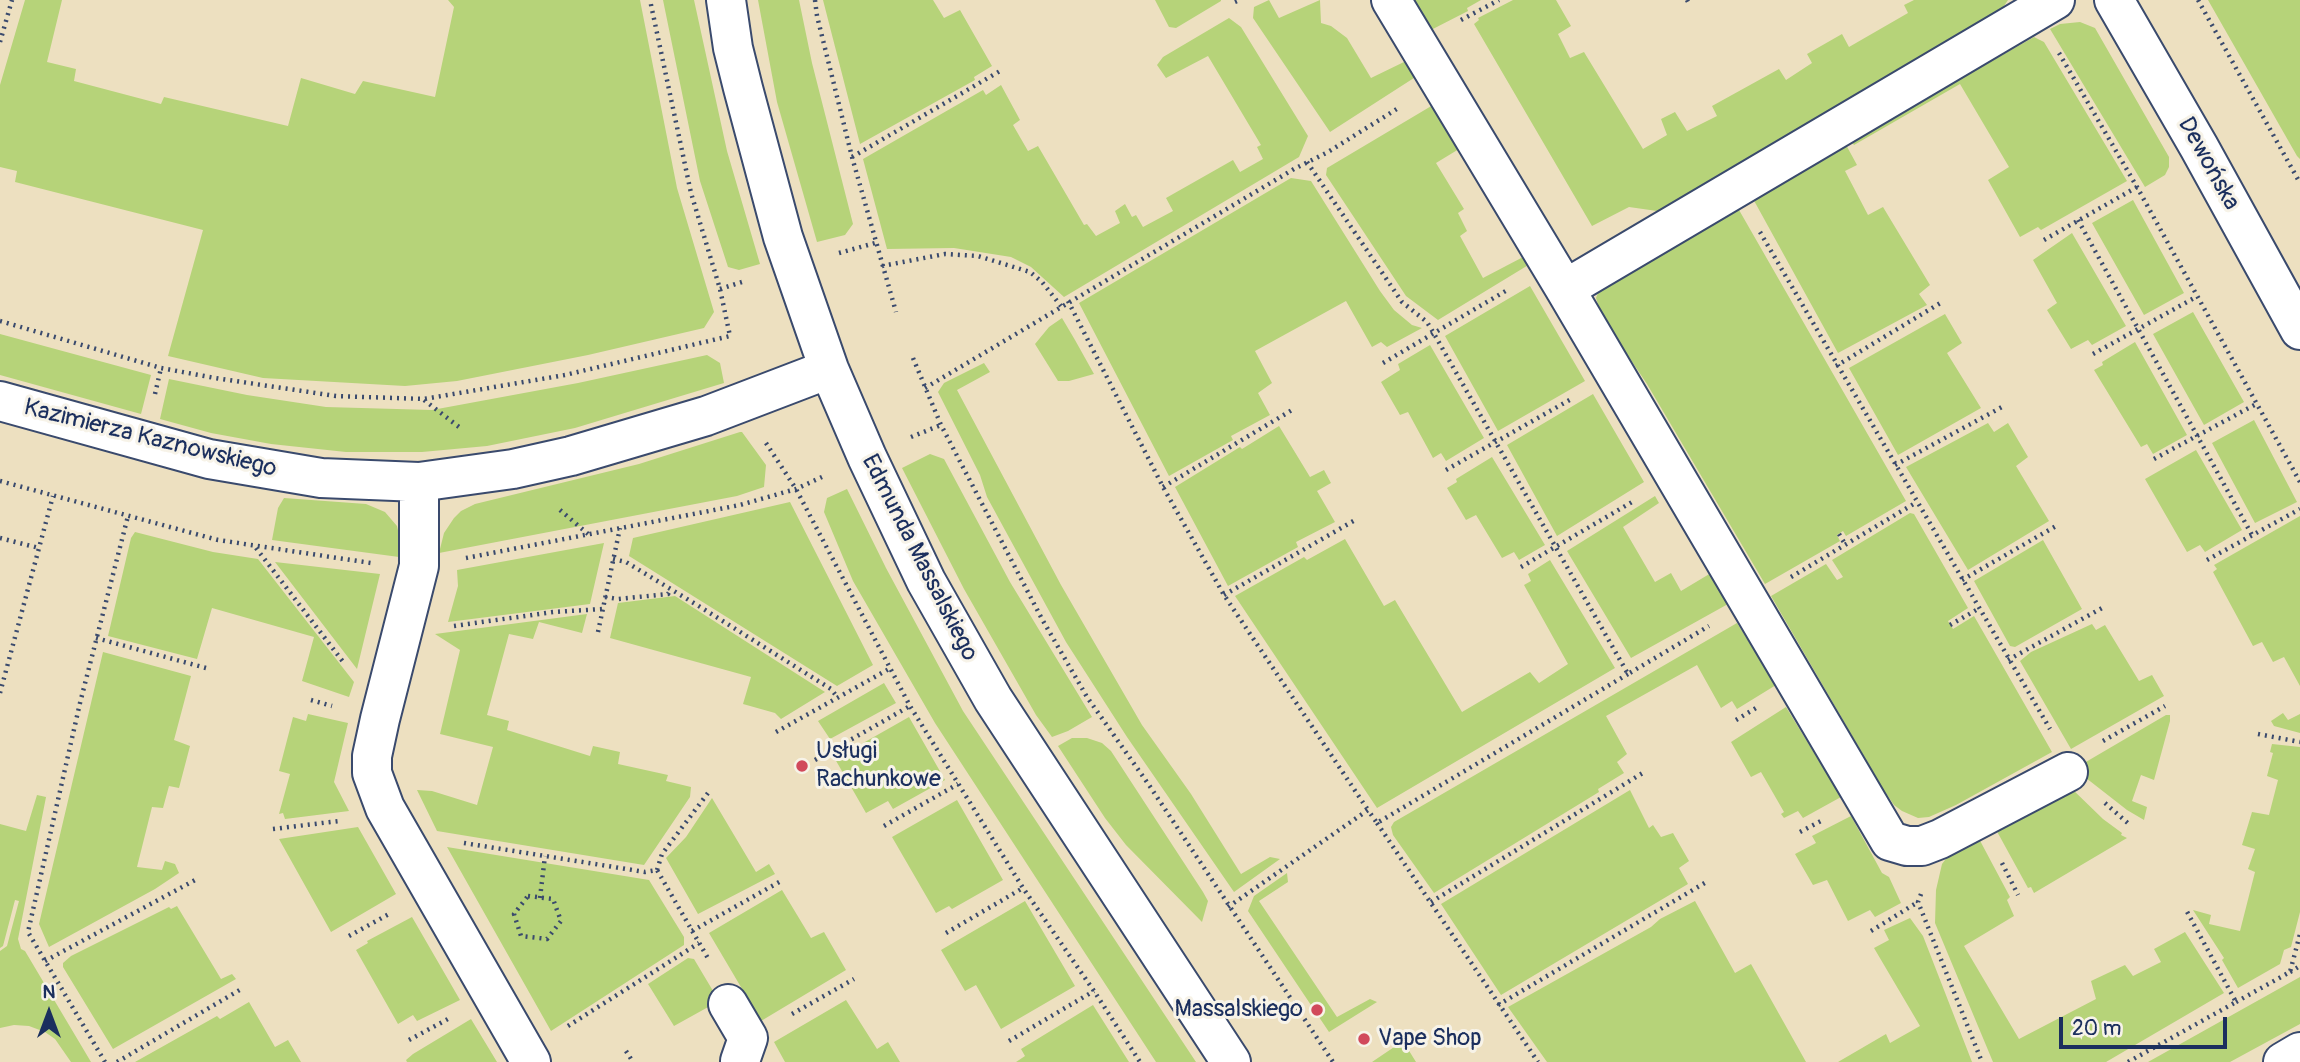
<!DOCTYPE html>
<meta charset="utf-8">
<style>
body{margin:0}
#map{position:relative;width:2300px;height:1062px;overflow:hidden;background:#ede0c0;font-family:Pangolin,sans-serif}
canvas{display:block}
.north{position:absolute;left:14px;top:978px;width:70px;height:70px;-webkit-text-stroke:5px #f7f3e8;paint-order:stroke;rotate:0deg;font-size:19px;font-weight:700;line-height:28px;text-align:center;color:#1b2f5e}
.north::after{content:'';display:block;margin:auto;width:24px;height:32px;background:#1b2f5e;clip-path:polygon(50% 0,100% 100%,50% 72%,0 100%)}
.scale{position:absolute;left:2059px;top:1017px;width:168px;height:32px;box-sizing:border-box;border:4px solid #1b2f5e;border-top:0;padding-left:9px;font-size:21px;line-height:24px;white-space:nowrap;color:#1b2f5e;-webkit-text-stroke:5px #f7f3e8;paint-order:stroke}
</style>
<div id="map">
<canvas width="2300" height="1062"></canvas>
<div class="north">N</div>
<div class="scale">20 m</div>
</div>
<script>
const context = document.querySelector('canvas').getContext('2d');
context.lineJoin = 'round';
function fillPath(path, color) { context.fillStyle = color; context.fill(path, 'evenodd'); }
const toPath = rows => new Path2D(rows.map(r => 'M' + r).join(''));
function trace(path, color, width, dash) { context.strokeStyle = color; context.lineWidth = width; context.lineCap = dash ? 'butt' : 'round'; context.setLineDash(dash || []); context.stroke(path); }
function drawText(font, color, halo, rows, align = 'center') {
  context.font = font + ' Pangolin,sans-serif'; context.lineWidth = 6; context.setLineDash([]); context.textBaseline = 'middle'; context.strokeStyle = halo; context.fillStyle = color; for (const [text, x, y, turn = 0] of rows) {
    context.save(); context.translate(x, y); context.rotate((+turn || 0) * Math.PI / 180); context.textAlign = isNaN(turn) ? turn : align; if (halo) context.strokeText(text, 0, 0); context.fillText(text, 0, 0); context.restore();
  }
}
fillPath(toPath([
 [25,0,62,0,47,62,76,69,74,81,161,104,164,97,288,126,301,78,355,94,363,81,435,97,454,7,448,0,640,0,677,188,714,312,704,328,588,355,457,381,405,386,263,378,168,356,203,230,15,182,17,171,0,167,0,85],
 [663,0,694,0,727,151,760,264,739,270,728,267,700,181],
 [758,0,799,0,812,63,853,224,845,235,817,242,777,102],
 [823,0,933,0,944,18,960,10,992,66,974,77,975,80,860,144],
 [1155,0,1221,0,1221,1,1176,28,1169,27],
 [1269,0,1279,18,1320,0,1321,23,1331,26,1347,38,1371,78,1406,61,1417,76,1330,132,1253,18,1254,7],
 [1408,0,1481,0,1467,8,1468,11,1427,32],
 [1513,0,1556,0,1571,26,1558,34,1570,58,1584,52,1643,149,1667,135,1661,119,1675,112,1687,131,1717,116,1712,106,1779,69,1786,80,1812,63,1807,54,1842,34,1849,47,1908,13,1904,5,1914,0,2008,0,1998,15,1657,211,1629,207,1592,226,1474,24,1479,20,1478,18],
 [2208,0,2300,0,2300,159,2297,156],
 [1229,18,1241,27,1308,136,1299,157,1064,297,1031,267,1011,257,954,248,887,249,863,159,983,90,986,95,1001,85,1020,120,1013,125,1028,151,1038,146,1084,225,1087,224,1096,236,1120,223,1115,211,1125,204,1132,217,1136,215,1143,227,1173,211,1166,198,1233,160,1240,172,1263,159,1257,147,1261,145,1208,56,1166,78,1157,65,1163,57],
 [2080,22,2095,28,2169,157,2169,167,2165,175,2145,187,2050,29,2060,24],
 [2034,37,2044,42,2127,181,2041,230,2038,227,2020,237,1988,180,2009,167,1960,84,1854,145,1851,141],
 [1433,105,1459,149,1436,163,1464,209,1458,213,1467,231,1460,236,1483,278,1525,256,1530,264,1438,320,1406,296,1326,175,1327,168],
 [1845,143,1857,165,1845,171,1868,215,1883,207,1930,285,1919,294,1927,305,1838,353,1752,197],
 [1291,178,1311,181,1380,291,1394,310,1412,325,1422,328,1387,347,1381,342,1372,347,1346,301,1255,351,1272,383,1258,393,1270,415,1231,436,1233,440,1169,476,1079,303],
 [2133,200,2184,293,2144,315,2092,223],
 [1735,203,1906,501,1846,536,1843,531,1837,535,1840,541,1765,584,1647,384,1602,317,1596,298,1601,285],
 [2072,233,2126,326,2092,345,2088,340,2071,349,2047,310,2057,303,2033,260],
 [1530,286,1585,381,1498,431,1445,336],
 [2193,312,2244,402,2204,425,2153,334],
 [1945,314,1962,343,1947,353,1981,408,1898,455,1849,368],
 [1062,318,1075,340,1094,374,1069,381,1058,381,1035,344,1049,327],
 [0,334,151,375,141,414,0,375],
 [2135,342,2187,435,2153,454,2147,444,2141,447,2094,370,2103,365,2102,362],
 [1430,345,1484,438,1446,461,1441,453,1433,458,1408,412,1400,415,1381,382,1400,370,1398,364],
 [707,355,720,363,724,383,575,428,487,446,422,452,346,452,271,444,211,433,160,419,169,379,247,395,326,407,432,410,578,383],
 [984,363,990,372,957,390,1061,585,1142,725,1191,794,1241,874,1270,857,1280,859,1234,892,1127,737,1066,642,987,497,980,475,938,392,944,383],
 [1593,394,1644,482,1557,536,1507,445],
 [2254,420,2297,502,2255,523,2212,443],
 [1988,423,1994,432,2008,423,2028,457,2016,466,2049,521,1968,570,1906,467],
 [1279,426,1310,477,1324,470,1331,483,1317,491,1335,522,1296,542,1298,547,1228,586,1175,487,1240,447,1242,449],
 [740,432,742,432,766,465,764,487,737,496,439,553,444,533,454,518,461,511,475,504,639,464],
 [2196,450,2242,530,2205,552,2200,545,2187,552,2145,479],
 [930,454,944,459,1010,582,1092,717,1068,731,1052,737,1036,715,964,589,902,468],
 [1492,457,1545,545,1519,560,1514,552,1502,558,1476,515,1466,520,1447,488,1457,482,1456,479],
 [847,489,886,568,963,711,1196,1062,1156,1062,935,723,853,581,824,512,827,498],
 [1655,496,1659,503,1623,527,1655,582,1671,573,1681,591,1711,573,1728,604,1631,658,1567,551],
 [284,498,366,504,385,512,397,526,399,535,399,557,272,540,278,508],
 [790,502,873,665,837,686,629,556,633,538],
 [1910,513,1914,514,1968,608,1948,621,1953,629,1974,616,2052,752,1956,805,1929,817,1918,818,1902,811,1894,805,1883,789,1771,596,1826,564,1837,580,1843,577,1832,560],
 [2300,516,2300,686,2284,657,2273,662,2262,642,2253,646,2213,572,2217,569,2214,565],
 [135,532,213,552,258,559,354,682,349,697,302,681,314,637,212,608,197,659,108,636,131,538],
 [1345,539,1384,606,1395,600,1462,712,1530,672,1539,683,1568,664,1524,585,1531,581,1528,574,1550,560,1615,668,1377,808,1235,596,1304,557,1307,560],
 [2043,540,2082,609,2015,647,2010,646,1974,581],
 [604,543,590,604,448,622,458,586,457,570],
 [275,562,380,574,357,669],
 [675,596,825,692,781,719,775,713,743,704,751,677,610,638,618,603],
 [587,614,582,633,539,622,533,639,509,634,487,715,509,721,507,730,590,756,593,746,620,752,618,764,668,775,666,781,691,787,690,797,644,865,437,831,417,790,432,791,477,805,493,747,440,734,460,650,435,634],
 [1737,623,1776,685,1737,709,1732,701,1721,708,1697,665,1606,716,1627,754,1617,762,1624,773,1598,789,1599,792,1434,893,1393,835,1391,827,1394,822],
 [2092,624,2096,630,2105,625,2139,681,2152,675,2164,696,2071,749,2020,661,2031,652],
 [103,652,191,676,174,740,190,746,179,788,169,786,163,808,152,807,137,867,162,870,165,861,175,864,179,873,155,889,49,947,39,924],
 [884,683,896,703,830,739,818,721],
 [1786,707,1841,797,1803,818,1798,811,1784,818,1781,814,1784,812,1761,772,1751,777,1731,742],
 [2283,713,2288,720,2300,714,2300,733,2274,726,2271,721],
 [308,714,348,723,334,782,349,811,285,819,283,813,279,814,290,774,279,771,293,717,306,721],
 [2166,715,2170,715,2170,721,2154,780,2141,775,2132,801,2147,807,2144,820,2127,810,2086,778,2079,766],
 [909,717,945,780,893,809,888,801,866,813,835,759],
 [1087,738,1102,743,1111,751,1203,892,1208,901,1202,922,1126,845,1105,818,1058,746,1072,738],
 [2272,744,2300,747,2300,912,2291,947,2284,950,2280,964,2238,988,2222,960,2224,958,2193,910,2211,915,2209,924,2240,931,2255,872,2248,869,2255,849,2242,845,2252,812,2269,815,2278,780,2267,776,2273,753,2270,752],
 [2069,786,2103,819,2122,833,2121,835,2127,838,2034,893,2031,887,2028,888,1994,826],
 [48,787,18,939,21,949,25,951,91,1062,71,1062,55,1039,45,1032,29,1026,14,1025,0,1028,0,951,7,946,19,901,15,900,3,946,0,948,0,824,26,831,37,795,46,797],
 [1630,790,1649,828,1653,825,1661,837,1673,833,1689,861,1679,868,1688,884,1501,995,1441,904],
 [712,798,756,872,769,864,775,874,698,914,666,858,686,837],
 [957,800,1003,880,952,909,949,906,936,913,892,837],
 [1851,816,1882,873,1889,877,1901,903,1875,917,1870,910,1848,921,1827,880,1813,885,1795,854,1816,843,1812,836],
 [358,827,396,894,331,932,279,839],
 [1977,835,2010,897,2007,900,2014,916,1964,946,2019,1039,2096,999,2091,981,2125,965,2133,976,2161,962,2154,949,2185,932,2224,993,2106,1062,1993,1062,1935,923,1936,890,1942,864,1948,856],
 [447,847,649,880,684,937,684,945,551,1031],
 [1287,873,1288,882,1259,901,1337,1017,1370,999,1377,1002,1329,1032,1248,911,1254,896],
 [782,890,811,938,824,932,846,970,761,1021,709,933],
 [1025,901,1075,986,1001,1029,976,985,965,991,941,950],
 [1695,901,1735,973,1751,964,1806,1062,1547,1062,1508,1007,1651,927,1660,919],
 [177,906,221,979,232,974,236,979,113,1049,63,967,63,963,71,956,169,907,171,909],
 [412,917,460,1000,417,1021,413,1015,398,1024,356,950,368,943,367,941],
 [1910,918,1923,936,1972,1062,1838,1062,1886,1034,1890,1043,1920,1026,1874,948,1889,940,1884,930],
 [688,958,694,959,719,1001,674,1026,648,984],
 [2300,977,2300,1024,2230,1062,2148,1062],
 [846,1000,877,1049,888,1042,900,1062,785,1062,774,1042],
 [249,1002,275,1047,288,1040,301,1062,135,1062,217,1016,220,1019],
 [1093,1005,1129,1062,1016,1062,1025,1056,1021,1049],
 [471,1019,497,1062,407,1062,406,1060,413,1054],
 [1403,1041,1416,1062,1372,1062]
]), '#b6d379');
const street = toPath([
 [726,0,733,48,743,88,783,237,829,369,867,457,926,581,993,699,1231,1062],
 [1391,0,1565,289,1890,841,1907,846,1922,846,1940,839,2068,772],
 [2114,0,2199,147,2300,330],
 [1565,289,2055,0],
 [0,401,209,459,321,478,419,482,513,469,571,456,706,416,829,369],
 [419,482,419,566,380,719,372,756,372,773,385,808,531,1062],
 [728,1004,748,1038,740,1061],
 [2283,1062,2300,1052]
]);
trace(street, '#3a4a6d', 42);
trace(toPath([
 [815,0,817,16,852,157,896,312],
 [1687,0,1689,4],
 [2198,0,2300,183],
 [1235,2,1240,0],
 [1461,20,1499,0],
 [0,42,12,0],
 [2059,53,2137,187,2300,482],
 [852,157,1000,71],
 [1307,162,1402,302,1427,322,1433,332,1628,674,1709,626],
 [2078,220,2252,535],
 [1760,232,2050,729],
 [2044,240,2137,187],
 [839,253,875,243],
 [882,266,945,254,978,256,1030,272,1042,282,1061,306],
 [720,289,745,281],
 [1068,301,1163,487,1224,595,1368,810],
 [0,321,161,368,215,378,336,396,424,399,565,375,730,336,720,289,691,193,650,0],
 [2093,354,2196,297],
 [913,358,941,425,1042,619,1087,697,1149,785,1333,1062],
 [1383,363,1509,289],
 [1836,366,1942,302],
 [925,388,1294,169,1328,152,1400,107],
 [155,394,161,368],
 [424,400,459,427],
 [911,437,941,425],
 [766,443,796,489,910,706,1023,888,1094,991,1140,1062],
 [2154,459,2258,403],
 [1895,465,2002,407],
 [1446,470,1573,398],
 [0,481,218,540,371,563],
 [1163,487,1292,410],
 [560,510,588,534],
 [1839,534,1845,544],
 [0,538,39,548],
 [256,548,344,663],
 [466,558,740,505,796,489,822,477],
 [613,559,626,562,702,608,831,689,838,698],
 [2207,560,2300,509],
 [1521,567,1632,502],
 [1791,577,1917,502],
 [1962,580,2056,526],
 [1224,595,1357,519],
 [605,597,618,599,668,594,671,589],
 [1950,625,1978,609],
 [454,626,553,612,603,609],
 [598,632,620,528],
 [96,638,206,668],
 [2008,660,2102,608],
 [0,693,53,496],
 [311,700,332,706],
 [1736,720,1756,708],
 [776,732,889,669],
 [2258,734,2300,742],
 [2103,741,2165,706],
 [815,760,910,706],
 [2105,803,2130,825],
 [1377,823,1538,1062],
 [884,826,958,784],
 [273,829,339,821],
 [1800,832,1821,821],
 [464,843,645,872,657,870,709,960],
 [2002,863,2018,895],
 [657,870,662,854,708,793],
 [1921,894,1918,902,1982,1062],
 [528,896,553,899,561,921,547,939,521,936,514,914,528,896],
 [540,898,545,856],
 [1431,902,1646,771],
 [1228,907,1368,810,1377,823,1628,674],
 [692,931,781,881],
 [1871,931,1918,902],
 [946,933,1023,888],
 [349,936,389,914],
 [45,961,197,879],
 [2290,972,2300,966],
 [2236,1002,2290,972,2300,934],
 [1498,1005,1708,881],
 [792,1014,854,979],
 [568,1026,699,943],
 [409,1040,448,1019],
 [1009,1041,1094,991],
 [626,1051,633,1062],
 [105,1062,28,932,80,703,128,516],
 [117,1062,243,988],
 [2128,1062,2236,1002,2185,908]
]), '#3a4a6d', 4.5, [2, 5]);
trace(street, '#fff', 38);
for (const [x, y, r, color] of [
 [802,766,7,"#d1495b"],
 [1317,1010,7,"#d1495b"],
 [1364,1039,7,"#d1495b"]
]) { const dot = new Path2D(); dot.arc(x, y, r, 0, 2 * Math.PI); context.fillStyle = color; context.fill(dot); trace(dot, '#f7f3e8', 2.5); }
drawText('24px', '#1b2f5e', '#f7f3e8', [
 ["Dewońska",2208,164,61],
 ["Kazimierza Kaznowskiego",150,439,14],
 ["Edmunda Massalskiego",919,558,63]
]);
drawText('24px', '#1b2f5e', '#f7f3e8', [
 ["Usługi",816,752],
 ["Rachunkowe",816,780],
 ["Massalskiego",1303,1010,"right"],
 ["Vape Shop",1378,1039]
], 'left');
</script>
